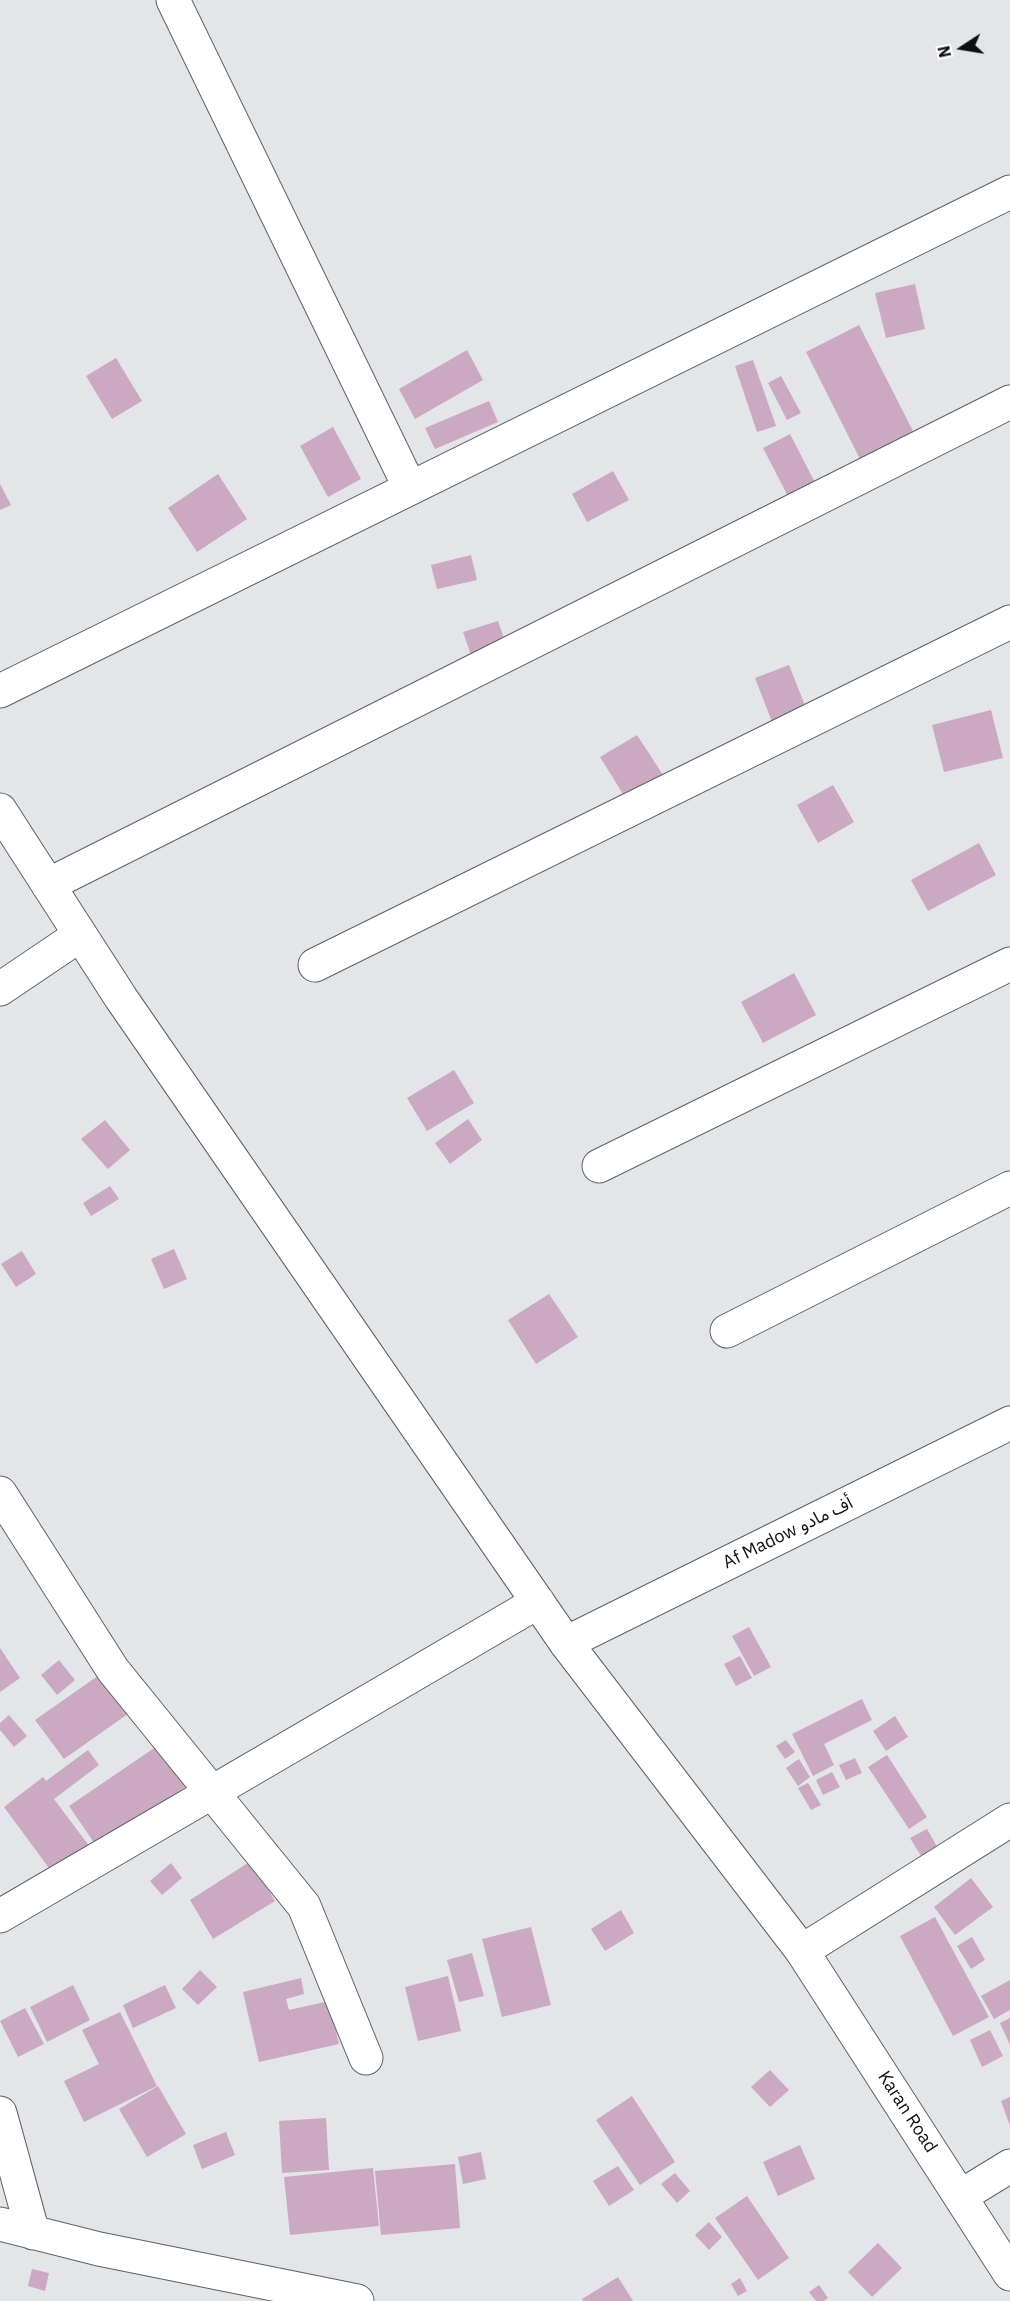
<!DOCTYPE html>
<meta charset="utf-8">
<style>
body{margin:0}
#map{position:relative;width:1010px;height:2301px;overflow:hidden;background:#e3e5e9;font-family:"IBM Plex Sans",sans-serif}
canvas{display:block}
.north{position:absolute;left:932px;top:18px;width:60px;height:60px;-webkit-text-stroke:4px #fff;paint-order:stroke;rotate:258deg;font-size:16px;font-weight:700;line-height:24px;text-align:center;color:#0f0f11}
.north::after{content:'';display:block;margin:auto;width:21px;height:27px;background:#0f0f11;clip-path:polygon(50% 0,100% 100%,50% 72%,0 100%)}
</style>
<div id="map">
<canvas width="1010" height="2301"></canvas>
<div class="north">N</div>
</div>
<script>
const context = document.querySelector('canvas').getContext('2d');
context.lineJoin = 'round';
function fillPath(path, color) { context.fillStyle = color; context.fill(path, 'evenodd'); }
const toPath = rows => new Path2D(rows.map(r => 'M' + r).join(''));
function trace(path, color, width, dash) { context.strokeStyle = color; context.lineWidth = width; context.lineCap = dash ? 'butt' : 'round'; context.setLineDash(dash || []); context.stroke(path); }
function drawText(font, color, halo, rows, align = 'center') {
  context.font = font + ' "IBM Plex Sans","Noto Sans Arabic",sans-serif'; context.lineWidth = 4.5; context.setLineDash([]); context.textBaseline = 'middle'; context.strokeStyle = halo; context.fillStyle = color; for (const [text, x, y, turn = 0] of rows) {
    context.save(); context.translate(x, y); context.rotate((+turn || 0) * Math.PI / 180); context.textAlign = isNaN(turn) ? turn : align; if (halo) context.strokeText(text, 0, 0); context.fillText(text, 0, 0); context.restore();
  }
}
fillPath(toPath([
 [915,284,925,329,886,338,875,293],
 [859,325,916,437,863,465,806,352],
 [467,350,483,380,415,419,399,389],
 [116,358,142,401,112,419,86,376],
 [753,360,776,426,757,432,735,366],
 [781,376,801,413,787,420,768,383],
 [489,401,498,422,435,449,425,428],
 [333,427,361,479,328,497,300,446],
 [790,434,820,492,793,506,763,448],
 [613,471,629,500,587,522,572,494],
 [218,474,247,519,197,552,168,508],
 [0,484,11,505,0,510],
 [471,555,477,580,437,589,431,565],
 [498,621,509,653,474,664,463,632],
 [789,665,808,713,774,727,755,678],
 [991,710,1003,758,944,772,932,725],
 [637,735,665,778,628,802,600,757],
 [833,785,854,822,818,843,797,805],
 [979,843,996,875,928,911,911,880],
 [794,973,816,1015,763,1043,741,1002],
 [454,1070,474,1103,427,1131,407,1098],
 [468,1119,482,1140,450,1164,435,1143],
 [105,1120,130,1150,108,1169,81,1139],
 [110,1186,119,1199,91,1216,83,1203],
 [174,1249,187,1279,164,1289,151,1259],
 [22,1251,36,1274,16,1287,1,1264],
 [549,1294,578,1337,536,1364,508,1320],
 [749,1627,771,1667,754,1676,732,1636],
 [0,1648,20,1678,0,1692],
 [740,1656,752,1678,736,1686,724,1664],
 [59,1660,75,1680,57,1695,41,1675],
 [105,1671,132,1711,64,1759,35,1720],
 [862,1699,872,1720,824,1744,834,1765,813,1776,792,1734],
 [9,1715,27,1736,14,1747,0,1730,0,1723],
 [895,1716,908,1737,886,1751,873,1731],
 [166,1740,194,1781,97,1847,69,1806],
 [786,1740,795,1752,785,1759,776,1746],
 [88,1750,99,1765,54,1799,93,1851,57,1879,4,1807,43,1777,46,1781],
 [887,1755,927,1817,909,1829,868,1767],
 [855,1758,862,1773,846,1780,839,1765],
 [799,1759,810,1777,798,1786,786,1768],
 [832,1772,840,1787,823,1795,816,1780],
 [808,1783,821,1805,811,1810,798,1788],
 [927,1829,939,1850,923,1859,910,1838],
 [251,1861,275,1901,213,1939,190,1900],
 [171,1863,182,1878,162,1895,150,1881],
 [971,1878,993,1907,955,1935,934,1907],
 [621,1910,634,1933,605,1951,591,1929],
 [935,1917,989,2017,953,2036,900,1936],
 [531,1927,551,2005,502,2017,482,1939],
 [972,1937,985,1960,971,1969,957,1946],
 [472,1953,484,1996,459,2002,447,1960],
 [200,1970,217,1987,198,2005,182,1989],
 [448,1976,461,2031,418,2041,405,1987],
 [301,1978,304,1994,286,1999,289,2010,329,2001,339,2044,259,2062,243,1992],
 [1010,1980,1010,2010,994,2019,981,1996],
 [73,1985,90,2020,47,2042,30,2007],
 [165,1985,176,2008,133,2028,123,2005],
 [25,2008,44,2044,18,2057,0,2021],
 [120,2012,157,2086,84,2122,64,2081,99,2064,82,2030],
 [1010,2018,1010,2045,1000,2023],
 [990,2030,1003,2056,982,2067,970,2040],
 [770,2070,789,2090,770,2107,751,2087],
 [158,2086,186,2134,147,2157,119,2109],
 [632,2096,675,2162,640,2185,596,2120],
 [1010,2097,1010,2126,1001,2101],
 [326,2118,329,2170,282,2173,279,2121],
 [226,2132,235,2155,202,2169,193,2145],
 [800,2145,815,2179,778,2196,763,2162],
 [481,2152,486,2179,463,2184,458,2157],
 [455,2164,460,2228,381,2235,375,2171],
 [618,2166,634,2190,609,2206,593,2181],
 [373,2168,379,2226,290,2235,284,2177],
 [675,2173,690,2191,677,2203,661,2184],
 [747,2196,789,2258,758,2280,715,2218],
 [709,2222,722,2237,709,2250,695,2235],
 [878,2243,902,2268,872,2297,848,2272],
 [32,2269,49,2273,45,2291,28,2286],
 [618,2277,633,2301,583,2301,582,2299],
 [740,2278,747,2291,738,2296,731,2284],
 [819,2285,828,2298,824,2301,816,2301,809,2292]
]), '#cba9c3');
const street = toPath([
 [173,0,410,488],
 [0,691,1010,192],
 [0,810,121,998,566,1643],
 [48,885,1010,402],
 [315,965,1010,622],
 [0,989,80,935],
 [599,1166,1010,964],
 [727,1331,1010,1188],
 [0,1493,113,1670,304,1906,366,2058],
 [0,1916,538,1602],
 [802,1951,1010,1820],
 [0,2113,33,2233],
 [961,2196,1010,2166],
 [0,2224,99,2249,357,2301]
]);
const secondary = toPath([
 [1010,1423,566,1643,802,1951,1010,2274]
]);
trace(street, '#5e6063', 35);
trace(secondary, '#5e6063', 35);
trace(street, '#fff', 33);
trace(secondary, '#fff', 33);
drawText('18px', '#0f0f11', '#fff', [
 ["Af Madow أف مادو",788,1533,-26],
 ["Karan Road",907,2112,57]
]);
</script>
